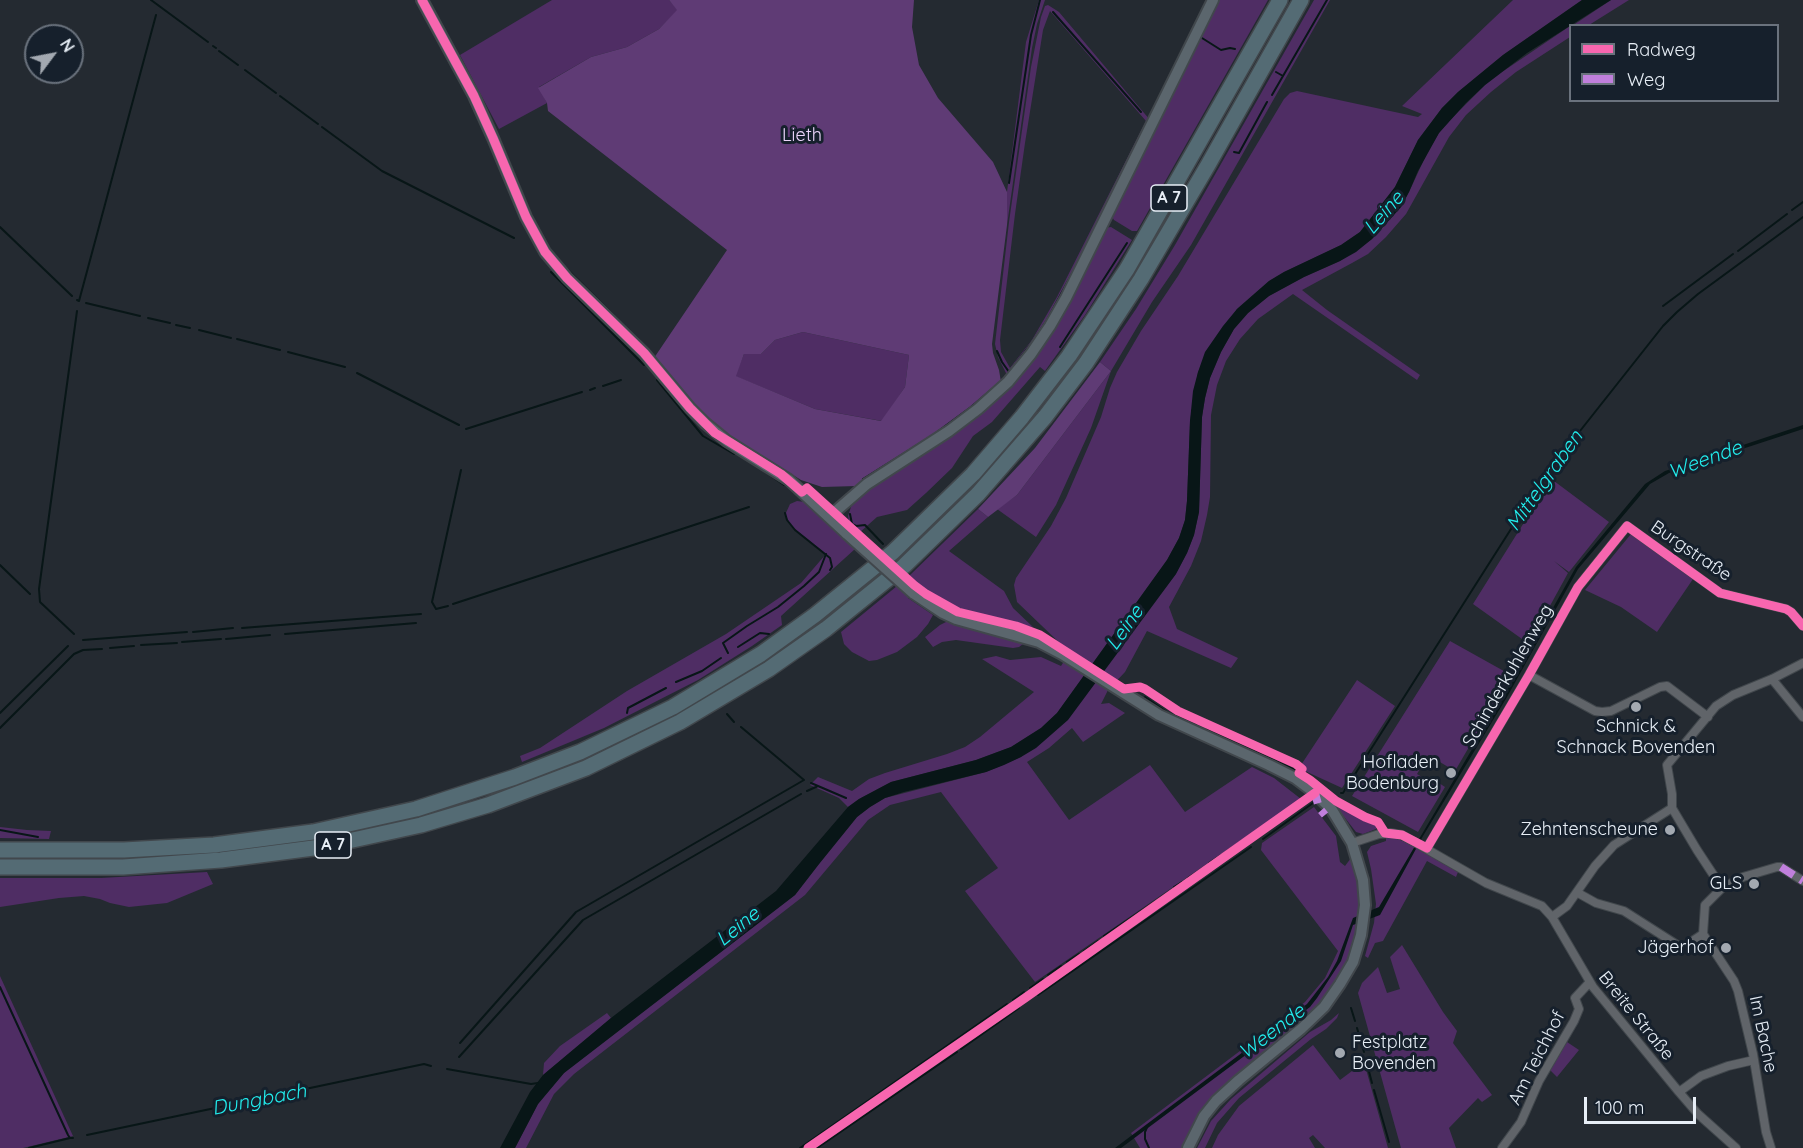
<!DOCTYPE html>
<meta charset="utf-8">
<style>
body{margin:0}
#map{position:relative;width:1803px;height:1148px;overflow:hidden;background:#242a31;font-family:Quicksand,sans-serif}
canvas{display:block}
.legend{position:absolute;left:1569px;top:24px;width:210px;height:78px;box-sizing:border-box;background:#16202c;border:2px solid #6a727d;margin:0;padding:8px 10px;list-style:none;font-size:18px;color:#e7eef6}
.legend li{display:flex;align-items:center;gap:12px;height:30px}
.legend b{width:30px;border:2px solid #6a727d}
.north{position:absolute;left:24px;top:24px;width:60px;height:60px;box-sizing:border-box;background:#16202c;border:2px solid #6a727d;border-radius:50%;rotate:58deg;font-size:16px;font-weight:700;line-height:24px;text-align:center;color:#e7eef6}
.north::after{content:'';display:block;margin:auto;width:21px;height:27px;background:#a3a9b1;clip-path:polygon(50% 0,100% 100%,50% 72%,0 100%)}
.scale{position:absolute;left:1584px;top:1097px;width:112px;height:27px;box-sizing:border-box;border:3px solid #e7eef6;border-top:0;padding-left:8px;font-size:18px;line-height:21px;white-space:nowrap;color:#e7eef6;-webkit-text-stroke:4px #16202c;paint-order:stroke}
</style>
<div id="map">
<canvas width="1803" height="1148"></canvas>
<ul class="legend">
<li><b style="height:8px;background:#f766af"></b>Radweg</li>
<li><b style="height:8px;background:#c07fdc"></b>Weg</li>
</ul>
<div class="north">N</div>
<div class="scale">100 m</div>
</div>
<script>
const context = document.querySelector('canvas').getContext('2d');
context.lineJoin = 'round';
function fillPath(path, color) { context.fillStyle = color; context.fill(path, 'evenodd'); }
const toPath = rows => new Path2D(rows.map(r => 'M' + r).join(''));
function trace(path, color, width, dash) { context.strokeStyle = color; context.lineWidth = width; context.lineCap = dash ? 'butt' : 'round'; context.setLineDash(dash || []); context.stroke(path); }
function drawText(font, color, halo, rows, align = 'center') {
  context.font = font + ' Quicksand,sans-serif'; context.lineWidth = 6; context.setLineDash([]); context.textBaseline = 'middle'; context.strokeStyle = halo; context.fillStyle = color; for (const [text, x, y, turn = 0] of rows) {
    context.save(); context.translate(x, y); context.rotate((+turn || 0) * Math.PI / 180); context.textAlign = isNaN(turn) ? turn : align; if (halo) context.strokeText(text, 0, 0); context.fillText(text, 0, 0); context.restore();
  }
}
fillPath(toPath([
 [552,0,669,0,678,10,659,29,627,47,591,57,539,87,547,103,499,129,460,55],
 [1039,0,1045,0,1037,24,1032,48,1007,225,1007,192,1026,42],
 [1217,0,1268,0,1137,231,1132,231,1114,220,1111,215],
 [1314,0,1330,0,1191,245,1152,302,1111,371,1091,428,1056,505,1036,537,997,509,1017,495,1111,371,1100,362,1136,309,1175,245],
 [1513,0,1582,0,1503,55,1458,92,1442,108,1418,140,1395,187,1360,232,1341,245,1284,272,1269,281,1237,309,1198,372,1190,421,1187,501,1185,520,1179,538,1167,560,1057,713,1041,728,1011,747,976,760,891,782,859,799,848,807,839,798,810,785,818,777,852,791,869,779,885,773,947,754,965,747,980,737,1034,692,982,659,996,656,1010,660,1041,657,1061,666,1070,652,1065,648,1017,602,1014,585,1016,578,1051,526,1066,498,1101,417,1110,388,1117,372,1141,331,1178,276,1284,99,1290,93,1297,91,1418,117,1422,114,1402,106],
 [1611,0,1629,0,1589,25,1572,26],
 [1048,5,1059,12,1150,120,1063,298,1036,342,1007,375,998,357,995,344,1009,222,1031,67,1041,17,1045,6],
 [1050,11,1146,121,1057,297,1032,340,1010,368,1001,352,1000,340,1015,214,1025,143,1043,30],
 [1570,26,1570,37,1516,72,1491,92,1466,115,1449,137,1406,214,1386,237,1368,254,1352,263,1302,290,1327,310,1420,375,1417,380,1293,294,1258,319,1240,339,1226,361,1217,385,1211,415,1210,497,1207,515,1201,541,1191,566,1169,607,1177,629,1238,658,1231,668,1147,631,1125,672,1108,690,1101,704,1109,703,1125,713,1083,742,1072,728,1049,748,1027,762,1069,820,1150,765,1185,812,1252,767,1274,778,1301,799,1035,982,965,891,998,868,941,792,890,805,868,820,805,895,574,1074,554,1094,526,1148,515,1148,538,1104,564,1073,795,895,819,864,857,817,870,807,885,798,986,772,1021,757,1157,598,1175,575,1187,553,1194,535,1199,512,1202,417,1205,398,1210,378,1221,352,1234,329,1248,313,1269,296,1304,277,1340,261,1372,239,1401,207,1409,192,1428,151,1439,133,1449,121,1485,85,1502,72],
 [1111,227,1132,240,1085,315,1045,371,1040,367,992,422,973,436,952,468,926,493,907,510,877,517,859,533,849,522,848,516,852,504,860,494,1013,382,1105,228],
 [803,332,909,355,905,387,882,421,815,409,735,376,744,354,761,354,775,340],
 [1554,481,1609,522,1569,572,1554,561,1568,573,1529,644,1473,604,1535,505],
 [797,501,805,502,855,549,781,616,782,625,752,646,698,680,604,728,522,762,520,756,540,748,627,691,726,634,801,583,826,554,792,527,785,515,790,504],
 [978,509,988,517,949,551,1004,591,1013,608,1033,627,1009,623,958,609,920,588,908,598,933,615,928,624,917,637,897,652,877,660,869,661,852,652,844,644,841,632,908,577],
 [1631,534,1693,579,1657,632,1621,607,1585,590],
 [948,621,974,630,1020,640,1023,644,1019,647,1013,648,956,640,942,642,933,647,925,637,940,625],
 [1450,641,1511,675,1455,771,1428,755,1417,774,1437,786,1439,783,1445,787,1418,832,1352,796],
 [1357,680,1395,706,1342,788,1305,771,1301,765],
 [1314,807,1336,836,1340,862,1345,866,1351,858,1358,881,1360,902,1358,929,1350,958,1339,978,1325,998,1312,1012,1203,1111,1191,1130,1182,1148,1140,1148,1131,1133,1305,1002,1325,978,1338,951,1261,850,1262,843],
 [1341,807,1376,824,1376,829,1363,834,1356,832,1338,809],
 [0,827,27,830,51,831,49,839,0,838],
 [1386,837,1394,838,1406,842,1458,872,1456,877,1427,861,1383,941,1375,943,1368,958,1365,956,1374,923,1376,904,1371,869,1367,852,1371,846,1386,841],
 [207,872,213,884,167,903,129,907,110,903,100,899,84,896,59,898,0,907,0,878,101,878],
 [1402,945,1443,1012,1457,1031,1453,1043,1492,1095,1482,1102,1478,1098,1449,1128,1456,1148,1401,1148,1358,993,1362,983,1378,967,1387,993,1400,989,1390,957],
 [0,976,73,1136,23,1148,0,1148],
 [607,1013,611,1018,543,1075,544,1063,560,1046],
 [1339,1013,1337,1018,1326,1029,1311,1039,1239,1098,1217,1123,1205,1148,1197,1148,1211,1121,1231,1099,1310,1032,1331,1020],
 [1567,1042,1579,1050,1557,1077,1549,1069],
 [1313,1045,1340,1080,1364,1062,1388,1148,1325,1148,1313,1135,1309,1138,1315,1148,1212,1148,1218,1135,1239,1106]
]), '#4f2d64');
fillPath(toPath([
 [669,0,914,0,912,27,919,65,938,98,993,162,1007,192,1007,225,992,344,993,353,999,370,1001,382,962,416,857,486,822,487,801,480,768,459,740,444,720,431,697,409,654,358,727,250,548,111,547,103,538,88,591,57,627,47,659,29,677,10],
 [803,332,909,355,905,387,881,421,815,409,736,376,744,354,761,354,775,340],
 [1100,362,1111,371,1017,495,988,517,978,509,1035,448]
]), '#5f3b75');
fillPath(toPath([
 [1582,0,1611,0,1527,53,1485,85,1466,103,1439,133,1418,171,1409,192,1401,207,1372,239,1356,252,1340,261,1304,277,1269,296,1248,313,1234,329,1221,352,1210,378,1205,398,1202,417,1199,512,1194,535,1187,553,1176,574,1068,720,1036,748,1021,757,1004,765,986,772,904,792,885,798,870,807,857,817,819,864,795,895,564,1073,538,1104,515,1148,500,1148,530,1092,543,1075,611,1018,776,891,848,807,859,799,891,782,976,760,1011,747,1041,728,1057,713,1167,560,1179,538,1185,520,1187,501,1190,421,1193,391,1198,372,1205,352,1223,326,1237,309,1269,281,1284,272,1341,245,1360,232,1395,187,1418,140,1442,108,1458,92,1503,55],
 [1803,425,1803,429,1669,473,1650,484,1578,569,1507,697,1423,836,1380,915,1353,925,1341,961,1317,998,1310,1007,1164,1116,1121,1148,1115,1148,1307,1004,1328,977,1337,961,1353,918,1379,907,1504,695,1576,567,1645,484,1665,471]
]), '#081617');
trace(toPath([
 [151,0,208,42],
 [1053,12,1141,112],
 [1202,38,1221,50,1230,48,1235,49],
 [213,46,216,48],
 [219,51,238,65],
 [245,70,276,93],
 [1276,72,1283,76],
 [1272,95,1327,0],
 [280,96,318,124],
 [322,127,382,171,514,238],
 [500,140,533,220],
 [1234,152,1239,153,1267,102],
 [1009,183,1031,35,1040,0],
 [1792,210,1803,202],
 [0,227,72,296],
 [1738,251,1787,214],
 [1078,262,1082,254],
 [567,269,638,339,671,377],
 [551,272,644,365],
 [77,300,79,301,156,15],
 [86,303,140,316],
 [1663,306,1733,254],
 [148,318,170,323],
 [176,325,190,328],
 [199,330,231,338],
 [237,339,280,350],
 [1060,347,1127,243],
 [997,351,1002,362,1009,372,1033,341,1047,320,1075,268],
 [288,352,345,367],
 [357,373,459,425],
 [657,380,703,436,734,454],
 [603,386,621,380],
 [590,390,595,388],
 [466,429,582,392],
 [764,471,784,485],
 [863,479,933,435,971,407,999,383],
 [785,513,787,520,795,530,830,558,832,567,830,570],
 [850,514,852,524,856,526,865,525,883,544],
 [0,565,30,594],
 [453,604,749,507],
 [448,606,436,609,432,602,461,470],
 [242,628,421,614],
 [193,632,233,628],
 [74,634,40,602,39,589,77,311],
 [285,634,416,623],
 [226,639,270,635],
 [83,640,187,632],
 [182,642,221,639],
 [141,645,177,643],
 [738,647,760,633,769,634],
 [110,648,134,646],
 [728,653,723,643,747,626,778,607,804,586,819,572,826,554],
 [676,682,702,671,721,658],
 [1145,697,1168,713,1196,724],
 [0,713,68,646],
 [627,713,628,708,666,688],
 [727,714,734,722],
 [0,728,74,654,83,650,102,649],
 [1207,729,1297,771],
 [811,783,846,798],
 [807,791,818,786],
 [1341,793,1343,793,1546,474,1663,326,1677,312,1698,294,1803,217],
 [0,830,38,837],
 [1247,837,1251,836],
 [1263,839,1313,803],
 [1227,851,1243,840],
 [1209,863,1221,855],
 [1188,878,1202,869],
 [1174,887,1182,882],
 [1160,898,1169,892],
 [1104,936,1156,901],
 [1084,951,1098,941],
 [1067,962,1079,954],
 [1048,975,1061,966],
 [0,987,68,1135,70,1138,73,1138],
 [1030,988,1043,979],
 [1038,995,1251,847],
 [1013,1000,1024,992],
 [1351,1008,1355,1021],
 [1357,1028,1364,1052],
 [460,1043,576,912,804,780,741,727],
 [961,1049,1019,1008],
 [459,1057,583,920,801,794],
 [1366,1060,1372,1083],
 [447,1069,531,1084,538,1083],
 [1374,1090,1389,1142],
 [1148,1125,1145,1132,1145,1139,1149,1148],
 [87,1135,424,1064,431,1066],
 [29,1148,70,1138],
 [800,1148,1007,1004],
 [817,1148,957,1052]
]), '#081617', 2);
const street = toPath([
 [1529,675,1595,711,1602,712,1611,711,1660,687,1667,686,1708,717],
 [1772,679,1803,717],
 [1672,808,1672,794,1667,765,1716,706,1733,695,1772,679,1803,663],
 [1672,808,1697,850,1722,888],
 [1352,843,1379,834,1390,833,1402,835,1486,883,1542,906,1552,917,1593,987,1679,1092,1698,1114,1736,1148],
 [1427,848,1529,675,1578,587,1627,526,1720,593,1786,609,1791,612,1803,626],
 [1578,893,1596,903,1624,911,1682,948,1703,934,1734,981,1738,991,1753,1054,1766,1132,1771,1148],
 [1552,917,1567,906,1595,866,1614,845,1672,808],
 [1703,934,1705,905,1722,888,1743,877,1777,867,1781,867,1803,881],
 [1679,1092,1701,1076,1728,1066,1754,1060],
 [1502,1148,1521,1122,1539,1081,1574,1021,1579,1009,1575,998,1589,983]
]);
const secondary = toPath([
 [422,0,474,96,493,138,526,217,545,252,567,278,644,353,690,408,705,423,727,441,789,480,847,534],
 [829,517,867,484,949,431,978,409,1008,382,1031,354,1050,326,1066,298,1213,0],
 [913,593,943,613,956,619,1039,642,1062,654,1159,715,1269,765,1295,778,1315,793,1332,810,1352,843,1363,880,1365,905,1361,935,1353,962,1340,984,1324,1007,1301,1029,1239,1080,1216,1101,1204,1116,1188,1148]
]);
const highway = toPath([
 [0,850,124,850,214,845,313,832,416,809,515,777,580,752,673,707,761,654,815,615,893,552,973,474,1022,417,1069,356,1127,269,1280,0],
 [0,867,123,867,221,860,321,847,421,825,488,805,586,768,680,722,769,669,826,629,904,566,978,494,1045,417,1086,363,1141,279,1208,165,1301,0]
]);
trace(street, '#41474c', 10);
trace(secondary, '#41474c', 14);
trace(highway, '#41474c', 18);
trace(street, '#606469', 8);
trace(secondary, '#5b666d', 10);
trace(highway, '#546b74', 15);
const secondaryBridge = toPath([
 [847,534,913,593]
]);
trace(secondaryBridge, '#41474c', 14, []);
trace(secondaryBridge, '#5b666d', 10);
trace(toPath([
 [1312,796,1315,793,1319,808,1325,815],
 [1781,867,1803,881]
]), '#c07fdc', 8, [15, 8]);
trace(toPath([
 [422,0,474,96,493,138,526,217,545,252,567,278,644,353,690,408,715,433,781,474,802,492,807,488,914,585,926,594,958,612,1016,626,1040,635,1124,689,1140,687,1145,689,1178,711,1296,764,1302,769,1299,773,1310,780,1336,801,1365,817,1378,822,1385,833,1402,835,1427,848,1529,675,1578,587,1627,526,1720,593,1786,609,1791,612,1803,626],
 [808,1148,1025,998,1315,793]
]), '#f766af', 9);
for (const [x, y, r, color] of [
 [1636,707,6,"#a3a9b1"],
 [1451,773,6,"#a3a9b1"],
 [1670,830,6,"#a3a9b1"],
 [1754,884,6,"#a3a9b1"],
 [1726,948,6,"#a3a9b1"],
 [1340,1053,6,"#a3a9b1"]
]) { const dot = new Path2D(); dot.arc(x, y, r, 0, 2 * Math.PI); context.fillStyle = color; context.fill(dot); trace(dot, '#16202c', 2); }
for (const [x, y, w] of [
 [1169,198,36],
 [333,845,36]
]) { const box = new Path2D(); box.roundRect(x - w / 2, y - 13, w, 26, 4.5); context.fillStyle = '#16202c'; context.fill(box); trace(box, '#e7eef6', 1.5); }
drawText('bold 16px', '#e7eef6', null, [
 ["A 7",1169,198],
 ["A 7",333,845]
]);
drawText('18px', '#ecd5fb', '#16202c', [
 ["Lieth",802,136]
]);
drawText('18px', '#e7eef6', '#16202c', [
 ["Burgstraße",1691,551,34],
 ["Schinderkuhlenweg",1508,676,-60],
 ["Breite Straße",1636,1016,51],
 ["Im Bache",1763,1034,78],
 ["Am Teichhof",1537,1058,-63]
]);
drawText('18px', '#e7eef6', '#16202c', [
 ["Schnick &",1636,727,"center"],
 ["Schnack Bovenden",1636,748,"center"],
 ["Hofladen",1439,763],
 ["Bodenburg",1439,784],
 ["Zehntenscheune",1658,830],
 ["GLS",1742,884],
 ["Jägerhof",1714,948],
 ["Festplatz",1352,1043,"left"],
 ["Bovenden",1352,1064,"left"]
], 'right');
drawText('italic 20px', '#22eded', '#16202c', [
 ["Leine",1384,213,-49],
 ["Weende",1705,460,-20],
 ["Mittelgraben",1545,481,-55],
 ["Leine",1125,628,-55],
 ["Leine",738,927,-39],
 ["Weende",1272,1032,-37],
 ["Dungbach",259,1100,-11]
]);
</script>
